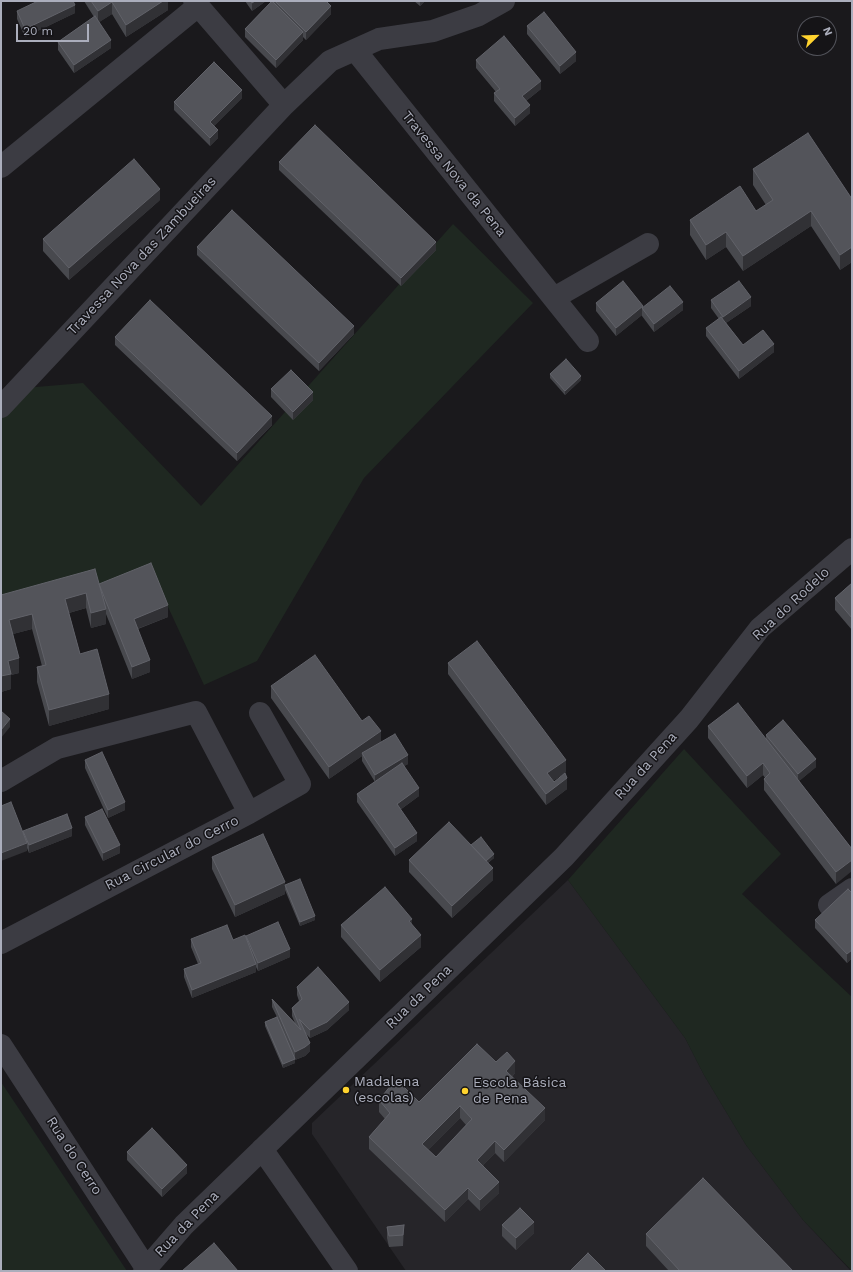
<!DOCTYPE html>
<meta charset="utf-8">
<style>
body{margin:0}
#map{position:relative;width:853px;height:1272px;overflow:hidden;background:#1a191c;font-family:"Work Sans",sans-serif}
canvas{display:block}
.frame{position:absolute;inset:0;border:2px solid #abaebc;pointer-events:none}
.north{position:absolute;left:797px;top:16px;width:40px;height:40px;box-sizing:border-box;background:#151417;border:1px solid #515259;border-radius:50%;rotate:67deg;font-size:11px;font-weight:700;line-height:16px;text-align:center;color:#abaebc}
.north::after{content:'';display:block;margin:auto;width:14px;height:18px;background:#ffd32e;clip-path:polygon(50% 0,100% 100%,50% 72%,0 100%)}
.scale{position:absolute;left:16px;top:24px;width:73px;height:18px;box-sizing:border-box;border:2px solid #abaebc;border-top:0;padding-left:5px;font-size:12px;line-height:14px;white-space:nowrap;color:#abaebc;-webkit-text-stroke:3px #151417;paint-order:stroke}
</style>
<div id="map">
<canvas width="853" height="1272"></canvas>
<div class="frame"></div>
<div class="north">N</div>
<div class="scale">20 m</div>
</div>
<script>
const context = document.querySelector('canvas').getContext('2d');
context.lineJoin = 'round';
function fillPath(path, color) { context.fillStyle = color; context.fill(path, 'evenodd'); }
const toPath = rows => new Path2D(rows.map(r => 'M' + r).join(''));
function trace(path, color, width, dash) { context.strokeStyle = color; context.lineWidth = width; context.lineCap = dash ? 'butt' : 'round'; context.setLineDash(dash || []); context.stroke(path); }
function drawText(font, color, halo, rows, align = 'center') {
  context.font = font + ' "Work Sans",sans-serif'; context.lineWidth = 3; context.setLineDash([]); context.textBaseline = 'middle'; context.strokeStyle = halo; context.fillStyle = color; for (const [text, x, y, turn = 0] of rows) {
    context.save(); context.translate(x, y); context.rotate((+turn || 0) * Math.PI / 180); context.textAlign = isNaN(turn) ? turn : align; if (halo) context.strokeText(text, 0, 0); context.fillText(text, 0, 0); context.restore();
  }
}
fillPath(toPath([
 [568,880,685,1038,704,1075,746,1145,803,1220,851,1271,406,1271,312,1134,312,1123]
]), '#262529');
fillPath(toPath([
 [453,224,533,303,364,478,257,661,204,685,157,583,1,610,1,390,83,383,201,506],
 [684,749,781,854,742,894,852,997,852,1271,803,1220,746,1145,704,1075,685,1038,568,880],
 [1,1082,127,1271,1,1271]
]), '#1f2821');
trace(toPath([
 [194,1,284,105],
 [355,50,588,341],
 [1,167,198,6],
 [554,298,648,244],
 [1,407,284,105,330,61,379,39,433,31,479,15,504,1],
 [1,781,57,748,196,712,249,813,1,943],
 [249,813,300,784,260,713],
 [829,905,852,889],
 [1,1045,148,1271],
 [262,1149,347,1271],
 [144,1271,184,1225,564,857,689,719,760,628,852,549]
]), '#3c3c43', 22);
fillPath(toPath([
 [84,1,168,1,168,10,126,37,112,14,99,22,111,48,74,73,58,50,58,42,94,17],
 [245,1,266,1,252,11],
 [271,1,326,1,331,14,306,40,303,37,303,40,276,68,245,37,245,29,271,2],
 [414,1,425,1,420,6],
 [17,11,75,13,25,37,17,19],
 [527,26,576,61,560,74,527,34],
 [476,60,541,89,526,101,530,113,515,126,494,101,494,93,496,92,476,68],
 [242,98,214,126,218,138,210,146,174,110,174,102],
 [279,162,436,250,401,286,279,170],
 [753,169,852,199,852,262,840,270,811,226,743,271,726,247,706,260,690,235,690,220,756,211,766,205,753,185],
 [160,200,69,280,43,251,43,239],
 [197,247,354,334,319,371,197,255],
 [711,300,751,306,726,323,743,345,774,352,739,379,706,336,706,328,719,319,711,308],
 [596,303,643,307,683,310,654,332,642,316,642,315,616,336,596,311],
 [115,337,272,425,237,461,115,345],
 [550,374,581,380,565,395,550,378],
 [271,389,313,400,293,420,271,397],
 [852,583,852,630,835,610,835,598],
 [99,584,168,617,138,629,150,672,132,679,106,614,106,624,91,628,86,608,69,613,80,654,109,709,49,726,37,682,37,667,42,666,32,629,13,634,19,673,11,675,11,689,1,692,1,595],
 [448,663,566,772,553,781,567,789,546,805,448,674],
 [271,686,362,721,381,742,408,764,404,766,419,796,400,810,417,841,395,856,357,802,357,794,375,782,362,761,362,756,329,779,271,698],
 [708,726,766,738,766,735,816,767,799,781,852,849,836,884,764,790,764,779,765,778,763,775,747,788,708,738],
 [85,760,125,810,108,818,85,768],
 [85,817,120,853,103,861,85,825],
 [23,831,72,836,29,853,27,848,27,851,23,834],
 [471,845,494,858,488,863,493,880,452,918,409,872,409,860],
 [212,857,285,885,315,920,300,926,285,890,285,894,235,917,212,869],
 [852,893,852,958,847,963,815,928,815,920],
 [341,925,412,925,421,947,380,982,341,937],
 [246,936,290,957,258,971,256,967,256,972,192,998,184,977,184,969,198,964,191,947,191,939,233,940,246,938],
 [297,987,349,1010,327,1030,310,1038,305,1033,310,1051,305,1056,295,1060,295,1063,283,1068,265,1026,265,1022,277,1017,272,1007,272,999,295,1023,292,1016,292,1008,299,1001,297,995],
 [496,1062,515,1073,512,1077,545,1120,504,1162,495,1153,483,1165,499,1193,480,1211,468,1199,445,1222,369,1149,369,1137,385,1119,379,1112,379,1100,419,1102],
 [460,1118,466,1125,436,1157,428,1150],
 [127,1152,187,1173,162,1197,127,1160],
 [404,1225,403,1246,389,1247,387,1238,387,1227],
 [502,1225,534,1233,516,1250,502,1236],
 [646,1234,793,1271,669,1271,646,1246]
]), '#48494e');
fillPath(toPath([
 [163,1,168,1,168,10,126,37,126,25],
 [255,1,266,1,252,11,252,3],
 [420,1,425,1,420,6],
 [112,2,112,14,98,23,98,11],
 [75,5,75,13,25,37,25,29],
 [331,6,331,14,306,40,306,32],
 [303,32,303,40,276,68,276,60],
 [111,40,111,48,74,73,74,65],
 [576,52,576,61,560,74,560,66],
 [541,81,541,89,522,104,522,96],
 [242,90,242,98,210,130,210,122],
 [530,105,530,113,515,126,515,118],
 [218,130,218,138,210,146,210,138],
 [160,189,160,200,69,280,69,268],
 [811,211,811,226,743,271,743,256],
 [726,232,726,247,706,260,706,245],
 [436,242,436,250,401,286,401,278],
 [852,247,852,262,840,270,840,255],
 [751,297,751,306,723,325,723,317],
 [683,302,683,310,654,332,654,324],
 [643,306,643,309,642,308,642,315,616,336,616,328],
 [354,326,354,334,319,371,319,363],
 [774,344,774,352,739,379,739,371],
 [581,376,581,380,565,395,565,391],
 [313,392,313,400,293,420,293,412],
 [272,416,272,425,237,461,237,453],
 [86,593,86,608,65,614,65,599],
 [168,605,168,617,134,630,134,619],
 [106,609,106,624,91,628,91,613],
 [32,614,32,629,9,635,9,620],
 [19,658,19,673,11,675,11,689,1,692,1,676,8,661],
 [150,660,150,672,132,679,132,667],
 [109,694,109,709,49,726,49,710],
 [10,719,10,727,1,738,1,730],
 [381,731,381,743,362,753,362,756,329,779,329,767],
 [408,755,408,764,375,783,375,775],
 [816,759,816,767,798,782,798,774],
 [566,760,566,772,547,785,547,773],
 [763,763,763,775,747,788,747,776],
 [567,778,567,789,546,805,546,794],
 [419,788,419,796,397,812,397,804],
 [125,802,125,810,108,818,108,810],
 [72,828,72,836,29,853,29,845],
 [417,833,417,841,395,856,395,848],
 [27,843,27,851,1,861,1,853],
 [120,845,120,853,103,861,103,853],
 [494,854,494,858,481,868,481,864],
 [852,860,852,871,836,884,836,872],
 [493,868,493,880,452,918,452,906],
 [285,882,285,894,235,917,235,905],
 [315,916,315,920,300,926,300,922],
 [412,919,412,931,409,921],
 [421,935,421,947,380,982,380,970],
 [290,949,290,957,258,971,258,963],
 [852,950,852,958,847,963,847,954],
 [256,964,256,972,192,998,192,990],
 [349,1002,349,1010,327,1030,310,1038,310,1030],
 [310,1043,310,1051,305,1056,295,1060,295,1063,283,1068,283,1064,295,1059,295,1052],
 [515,1061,515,1073,506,1083,506,1071],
 [460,1106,460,1118,422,1156,422,1144],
 [545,1108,545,1120,504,1162,504,1150],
 [495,1141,495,1153,477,1171,477,1160],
 [187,1165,187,1173,162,1197,162,1189],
 [499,1182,499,1193,480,1211,480,1200],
 [468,1188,468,1199,445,1222,445,1210],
 [534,1222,534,1233,516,1250,516,1238]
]), '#313135');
const building = toPath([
 [38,1,73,1,75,5,25,29,17,11,38,1],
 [91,1,163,1,126,25,112,2,98,11,91,1],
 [251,1,255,1,252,3,251,1],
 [272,1,303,32,276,60,245,29,272,1],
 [275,1,326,1,331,6,306,32,275,1],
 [544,12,576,52,560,66,527,26,544,12],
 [95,16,111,40,74,65,58,42,95,16],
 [504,36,541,81,522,96,530,105,515,118,494,93,500,89,476,60,504,36],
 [214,62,242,90,210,122,218,130,210,138,174,102,214,62],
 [315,125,436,242,401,278,279,162,315,125],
 [808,133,852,199,852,247,840,255,811,211,743,256,726,232,706,245,690,220,740,186,756,211,773,200,753,169,808,133],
 [134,159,160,189,69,268,43,239,134,159],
 [232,210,354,326,319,363,197,247,232,210],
 [623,281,643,306,616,328,596,303,623,281],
 [739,281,751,297,723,317,711,300,739,281],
 [670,286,683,302,654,324,642,308,670,286],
 [150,300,272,416,237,453,115,337,150,300],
 [721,317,743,345,763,330,774,344,739,371,706,328,721,317],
 [566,359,581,376,565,391,550,374,566,359],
 [291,370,313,392,293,412,271,389,291,370],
 [151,563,168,605,134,619,150,660,132,667,99,584,151,563],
 [95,569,106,609,91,613,86,593,65,599,80,654,97,649,109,694,49,710,37,667,46,665,32,614,9,620,19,658,8,661,11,674,1,676,1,595,95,569],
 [852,583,852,618,835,598,852,583],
 [477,641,566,760,547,773,554,782,565,773,567,778,546,794,448,663,477,641],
 [315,655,362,721,369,716,381,731,329,767,271,686,315,655],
 [738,703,852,849,852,860,836,872,764,779,770,773,763,763,747,776,708,726,738,703],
 [1,711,10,719,1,730,1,711],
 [783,720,816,759,798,774,766,735,783,720],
 [395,734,408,755,375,775,362,753,395,734],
 [102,752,125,802,108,810,85,760,102,752],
 [402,763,419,788,397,804,417,833,395,848,357,794,402,763],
 [11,802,27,843,1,853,1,806,11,802],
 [102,809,120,845,103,853,85,817,102,809],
 [67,814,72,828,29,845,23,831,67,814],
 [449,822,493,868,452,906,409,860,449,822],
 [263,834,285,882,235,905,212,857,263,834],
 [481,837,494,854,486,861,471,845,481,837],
 [300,879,315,916,300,922,285,885,300,879],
 [385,887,412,919,409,921,421,935,380,970,341,925,385,887],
 [848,889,852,893,852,950,847,954,815,920,848,889],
 [278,922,290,949,258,963,246,936,278,922],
 [227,925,233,940,245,935,256,964,192,990,184,969,201,963,191,939,227,925],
 [318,967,349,1002,327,1022,310,1030,299,1019,310,1043,305,1047,295,1052,272,999,301,1030,292,1008,302,999,297,987,318,967],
 [277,1017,295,1059,283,1064,265,1022,277,1017],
 [477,1044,496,1062,507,1052,515,1061,506,1071,545,1108,504,1150,495,1141,477,1160,499,1182,480,1200,468,1188,445,1210,369,1137,390,1113,379,1100,396,1079,419,1102,477,1044],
 [460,1106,472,1119,436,1157,422,1144,460,1106],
 [152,1128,187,1165,162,1189,127,1152,152,1128],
 [703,1178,793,1271,680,1271,646,1234,703,1178],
 [520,1208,534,1222,516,1238,502,1225,520,1208],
 [404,1225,403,1235,389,1236,387,1227,404,1225],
 [214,1243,238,1271,182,1271,214,1243],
 [588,1253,606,1271,570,1271,588,1253]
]);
fillPath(building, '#53545a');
trace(building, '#616269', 1);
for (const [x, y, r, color] of [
 [346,1090,4,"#ffd32e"],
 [465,1091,4,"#ffd32e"]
]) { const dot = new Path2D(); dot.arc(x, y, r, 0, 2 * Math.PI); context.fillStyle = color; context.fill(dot); trace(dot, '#151417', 1.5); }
drawText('14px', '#abaebc', '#151417', [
 ["Travessa Nova da Pena",454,174,51],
 ["Travessa Nova das Zambueiras",142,256,-47],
 ["Rua do Rodelo",791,604,-43],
 ["Rua da Pena",646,766,-48],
 ["Rua Circular do Cerro",172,853,-27],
 ["Rua da Pena",419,997,-44],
 ["Rua do Cerro",74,1156,57],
 ["Rua da Pena",187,1224,-46]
]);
drawText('14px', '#abaebc', '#151417', [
 ["Madalena",354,1082],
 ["(escolas)",354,1098],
 ["Escola Básica",473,1083],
 ["de Pena",473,1099]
], 'left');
</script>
